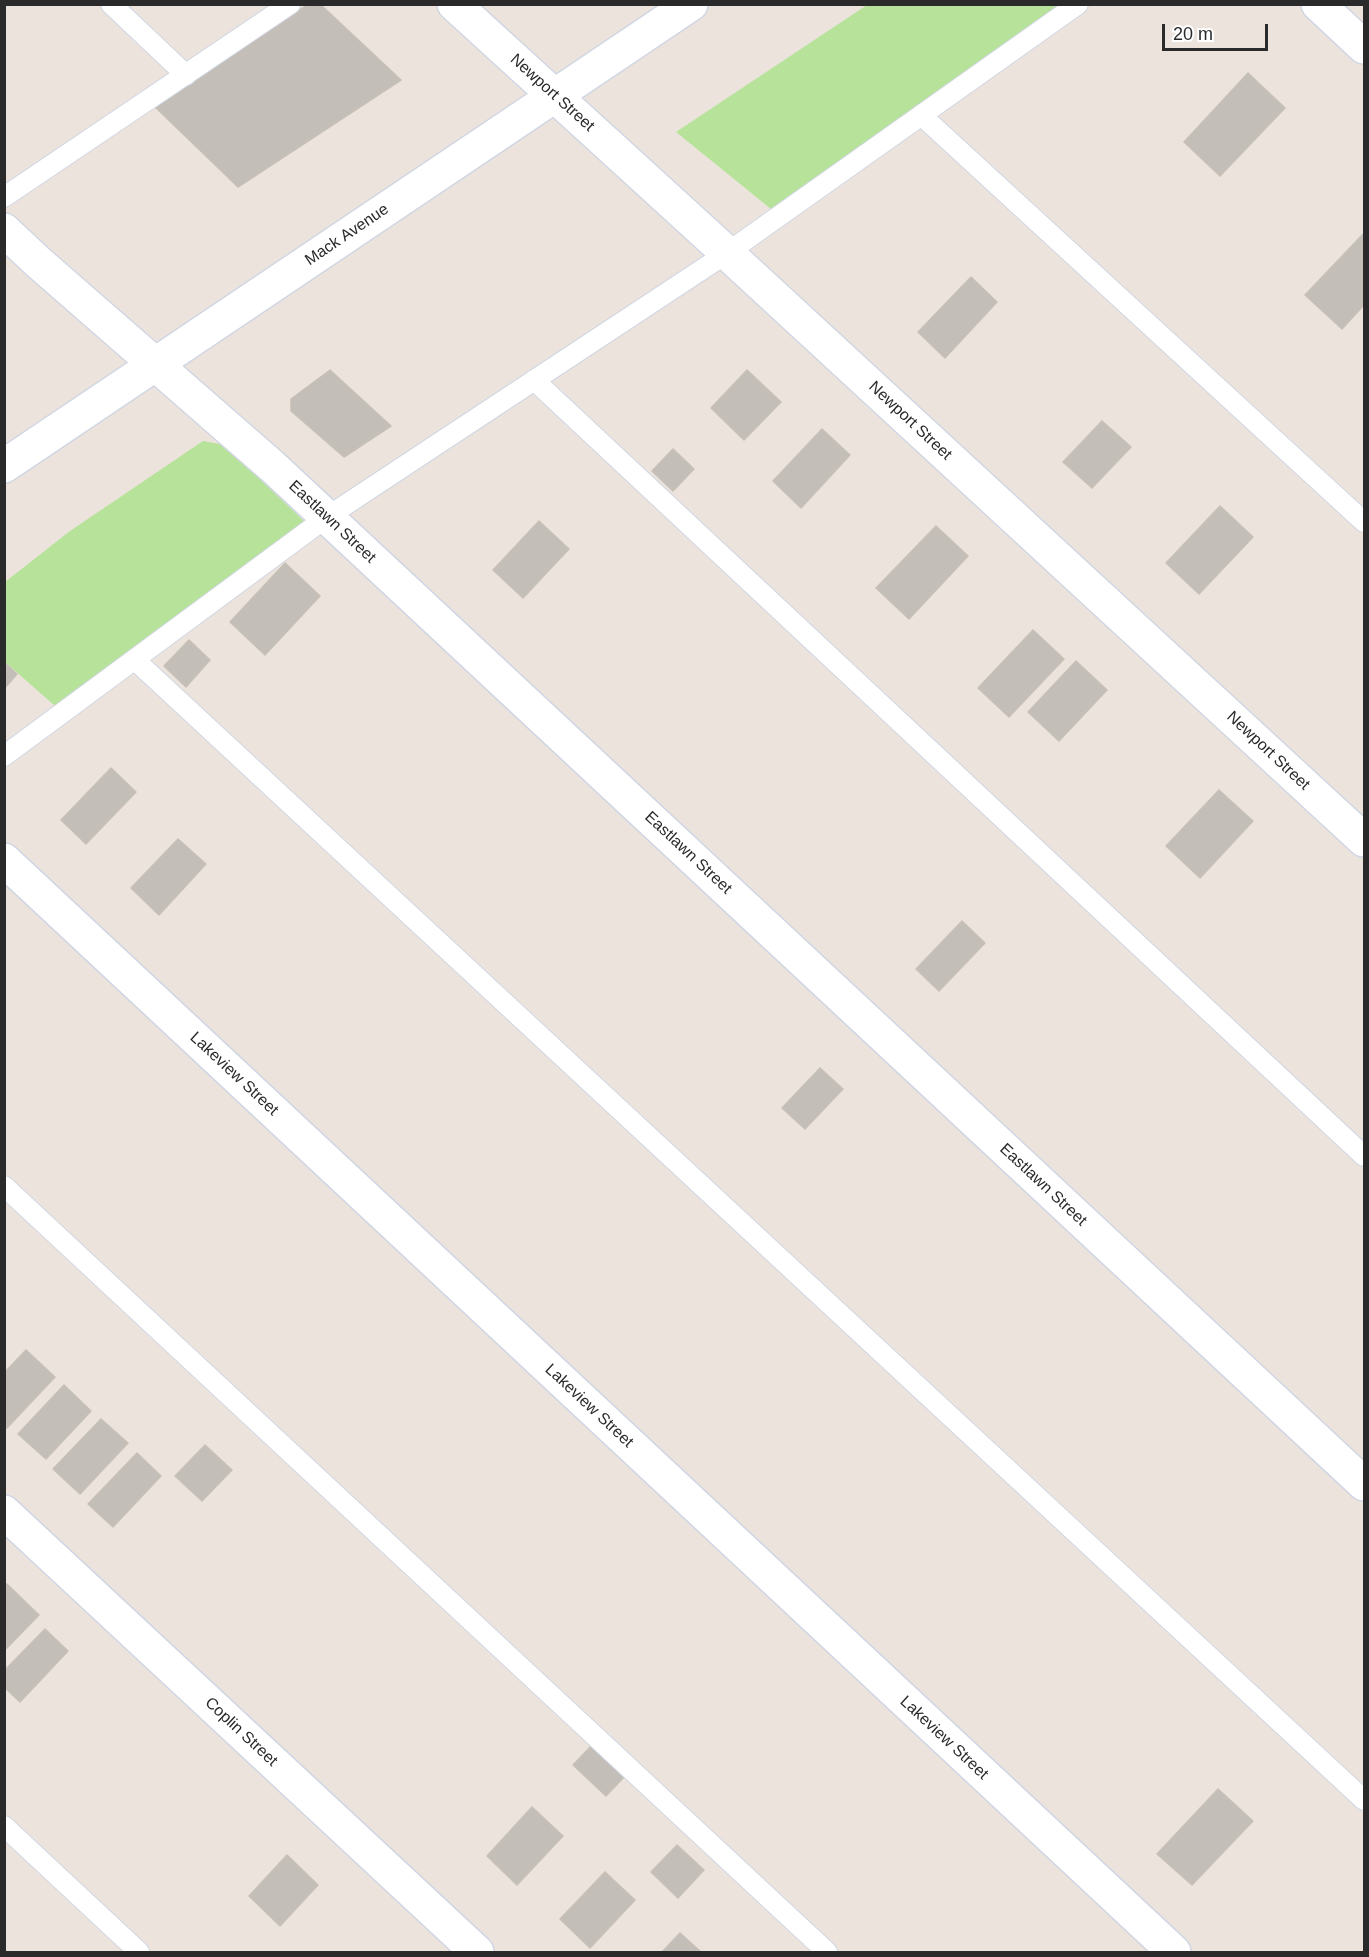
<!DOCTYPE html>
<style>
body{margin:0}
#map{position:relative;width:1369px;height:1957px;overflow:hidden;background:#ece4dc;font-family:Arial,sans-serif}
canvas{display:block}
.frame{position:absolute;inset:0;border:6px solid #2a2a2a;pointer-events:none}
.scale{position:absolute;left:1162px;top:24px;width:106px;height:27px;box-sizing:border-box;border:3px solid #2a2a2a;border-top:0;padding-left:8px;font-size:18px;line-height:21px;white-space:nowrap;color:#2a2a2a;-webkit-text-stroke:4px #fff;paint-order:stroke}
</style>
<div id="map">
<canvas width="1369" height="1957"></canvas>
<div class="frame"></div>
<div class="scale">20 m</div>
</div>
<script>
const context = document.querySelector('canvas').getContext('2d');
context.lineJoin = 'round';
function fillPath(path, color) { context.fillStyle = color; context.fill(path, 'evenodd'); }
const toPath = rows => new Path2D(rows.map(r => 'M' + r).join(''));
function trace(path, color, width, dash) { context.strokeStyle = color; context.lineWidth = width; context.lineCap = dash ? 'butt' : 'round'; context.setLineDash(dash || []); context.stroke(path); }
function drawText(font, color, halo, rows, align = 'center') {
  context.font = font + ' Arial,sans-serif'; context.lineWidth = 4.5; context.setLineDash([]); context.textBaseline = 'middle'; context.strokeStyle = halo; context.fillStyle = color; for (const [text, x, y, turn = 0] of rows) {
    context.save(); context.translate(x, y); context.rotate((+turn || 0) * Math.PI / 180); context.textAlign = isNaN(turn) ? turn : align; if (halo) context.strokeText(text, 0, 0); context.fillText(text, 0, 0); context.restore();
  }
}
fillPath(toPath([
 [867,5,1063,5,771,209,676,132],
 [203,441,225,445,307,524,62,712,5,662,5,582,70,531]
]), '#b6e299');
const building = toPath([
 [309,4,320,4,401,80,238,187,153,105,309,4],
 [1248,73,1285,108,1220,176,1184,142,1248,73],
 [1364,233,1364,305,1342,329,1305,295,1364,233],
 [971,277,997,302,945,358,918,332,971,277],
 [330,370,391,426,344,457,291,411,291,399,330,370],
 [747,370,781,402,744,440,711,408,747,370],
 [1102,421,1131,447,1092,488,1063,462,1102,421],
 [822,429,850,455,801,508,773,481,822,429],
 [673,449,694,469,673,491,652,471,673,449],
 [1220,506,1253,537,1199,594,1166,563,1220,506],
 [539,521,569,549,523,598,493,570,539,521],
 [936,526,968,556,909,619,876,588,936,526],
 [285,563,320,596,265,655,230,622,285,563],
 [1033,630,1064,659,1009,717,978,688,1033,630],
 [189,640,210,660,186,687,164,666,189,640],
 [1076,661,1107,690,1059,741,1028,712,1076,661],
 [4,662,17,674,4,689,4,662],
 [111,768,136,792,86,844,61,820,111,768],
 [1219,790,1253,821,1200,878,1166,846,1219,790],
 [178,839,206,864,159,915,131,888,178,839],
 [962,921,985,943,939,991,916,969,962,921],
 [820,1068,843,1089,805,1129,782,1108,820,1068],
 [26,1350,55,1377,7,1428,4,1425,4,1373,26,1350],
 [64,1385,91,1411,46,1459,18,1434,64,1385],
 [101,1419,128,1443,80,1494,53,1469,101,1419],
 [205,1445,232,1470,202,1501,175,1476,205,1445],
 [137,1453,161,1476,113,1527,88,1504,137,1453],
 [7,1584,39,1615,4,1651,4,1587,7,1584],
 [45,1629,68,1651,20,1702,4,1687,4,1671,45,1629],
 [593,1744,626,1775,606,1796,573,1765,593,1744],
 [1218,1789,1253,1821,1192,1885,1157,1854,1218,1789],
 [532,1807,563,1836,517,1885,487,1856,532,1807],
 [677,1845,704,1870,678,1898,651,1872,677,1845],
 [287,1855,318,1885,280,1926,249,1896,287,1855],
 [605,1872,635,1900,590,1948,560,1919,605,1872],
 [680,1933,701,1952,662,1952,680,1933]
]);
fillPath(building, '#c4beb9');
trace(building, '#c7c0b6', 1.5);
const lane = toPath([
 [111,4,186,75],
 [921,115,1364,522],
 [4,197,290,4],
 [534,380,1364,1156],
 [135,660,1364,1800],
 [4,756,327,517,727,253,1078,4],
 [4,1186,827,1952],
 [4,1826,139,1952]
]);
const street = toPath([
 [454,4,727,253,1364,840],
 [1318,4,1364,47],
 [4,230,38,262,273,467,1364,1484],
 [4,860,1174,1952],
 [4,1512,477,1952]
]);
const secondary = toPath([
 [4,466,691,4]
]);
trace(lane, '#d1d6e3', 22);
trace(street, '#d1d6e3', 36);
trace(secondary, '#d1d6e3', 36);
trace(lane, '#fff', 20);
trace(street, '#fff', 33);
trace(secondary, '#fff', 33);
drawText('16px', '#2a2a2a', '#fff', [
 ["Newport Street",552,93,42],
 ["Mack Avenue",347,235,-34],
 ["Newport Street",910,421,43],
 ["Eastlawn Street",332,522,43],
 ["Newport Street",1268,751,43],
 ["Eastlawn Street",688,853,43],
 ["Lakeview Street",234,1074,43],
 ["Eastlawn Street",1043,1185,43],
 ["Lakeview Street",589,1406,43],
 ["Coplin Street",241,1732,43],
 ["Lakeview Street",944,1738,43]
]);
</script>
